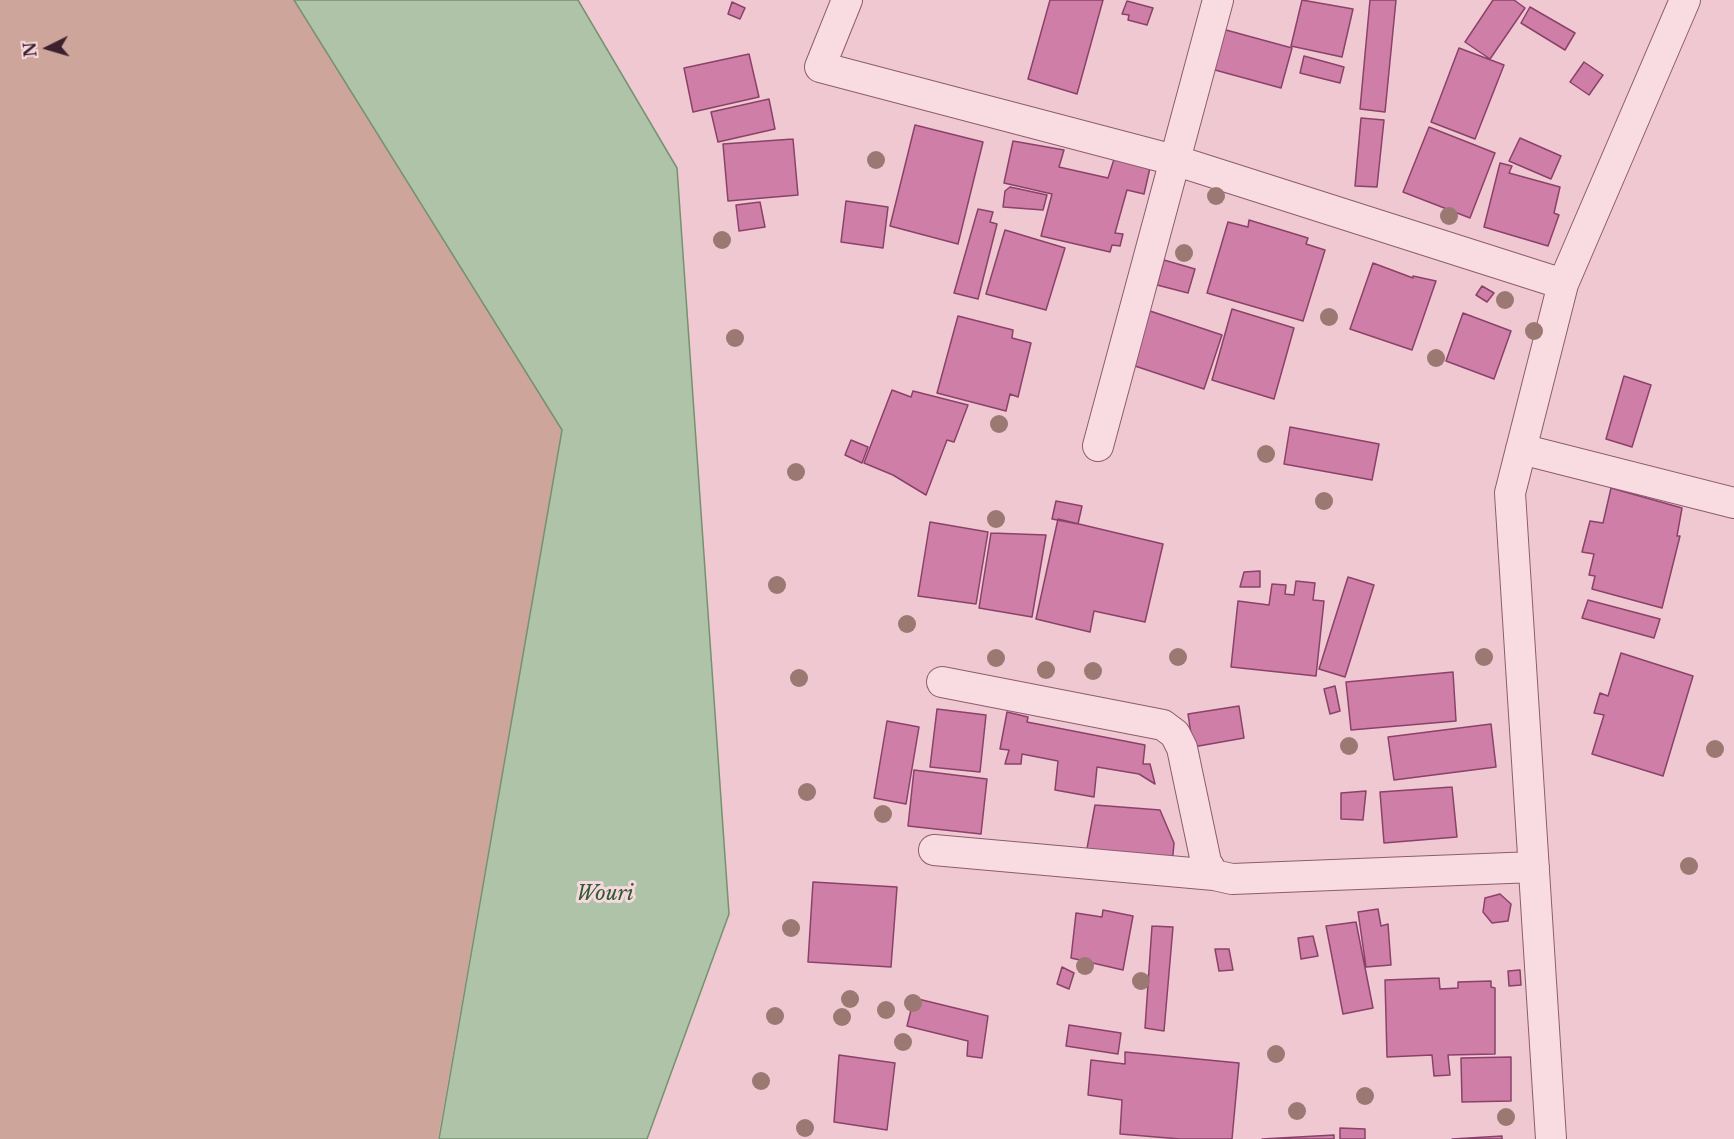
<!DOCTYPE html>
<style>
body{margin:0}
#map{position:relative;width:1734px;height:1139px;overflow:hidden;background:#efc8d1;font-family:"Libre Baskerville",serif}
canvas{display:block}
.north{position:absolute;left:18px;top:18px;width:60px;height:60px;-webkit-text-stroke:4px #f6d8de;paint-order:stroke;rotate:265deg;font-size:16px;font-weight:700;line-height:24px;text-align:center;color:#3c202d}
.north::after{content:'';display:block;margin:auto;width:21px;height:27px;background:#3c202d;clip-path:polygon(50% 0,100% 100%,50% 72%,0 100%)}
</style>
<div id="map">
<canvas width="1734" height="1139"></canvas>
<div class="north">N</div>
</div>
<script>
const context = document.querySelector('canvas').getContext('2d');
context.lineJoin = 'round';
function fillPath(path, color) { context.fillStyle = color; context.fill(path, 'evenodd'); }
const toPath = rows => new Path2D(rows.map(r => 'M' + r).join(''));
function trace(path, color, width, dash) { context.strokeStyle = color; context.lineWidth = width; context.lineCap = dash ? 'butt' : 'round'; context.setLineDash(dash || []); context.stroke(path); }
function drawText(font, color, halo, rows, align = 'center') {
  context.font = font + ' "Libre Baskerville",serif'; context.lineWidth = 6; context.setLineDash([]); context.textBaseline = 'middle'; context.strokeStyle = halo; context.fillStyle = color; for (const [text, x, y, turn = 0] of rows) {
    context.save(); context.translate(x, y); context.rotate((+turn || 0) * Math.PI / 180); context.textAlign = isNaN(turn) ? turn : align; if (halo) context.strokeText(text, 0, 0); context.fillText(text, 0, 0); context.restore();
  }
}
fillPath(toPath([
 [0,0,294,0,562,430,438,1139,0,1139]
]), '#cea59b');
const water = toPath([
 [294,0,578,0,677,168,729,914,647,1139,439,1139,562,430,294,0]
]);
fillPath(water, '#afc3a9');
trace(water, '#75926f', 1.5);
const building = toPath([
 [1050,0,1103,0,1077,94,1028,79,1050,0],
 [1302,0,1353,9,1342,57,1291,46,1302,0],
 [1370,0,1396,0,1385,112,1360,109,1370,0],
 [1493,0,1514,0,1525,8,1490,59,1465,42,1493,0],
 [1127,1,1153,8,1147,25,1128,20,1129,15,1122,14,1127,1],
 [732,2,745,8,740,19,728,14,732,2],
 [1530,7,1575,33,1565,50,1521,23,1530,7],
 [1215,27,1292,48,1281,88,1204,67,1215,27],
 [1459,48,1504,65,1475,139,1431,122,1459,48],
 [749,54,759,97,693,112,684,68,749,54],
 [1304,56,1344,67,1340,83,1300,73,1304,56],
 [1584,62,1603,75,1589,95,1570,82,1584,62],
 [769,99,775,129,718,142,711,112,769,99],
 [1361,118,1384,120,1377,187,1355,186,1361,118],
 [915,125,983,142,958,244,890,226,915,125],
 [1429,127,1495,153,1470,218,1403,192,1429,127],
 [1520,138,1561,156,1551,179,1509,161,1520,138],
 [793,139,798,195,728,201,723,144,793,139],
 [1013,141,1064,150,1059,167,1108,178,1116,153,1150,168,1144,194,1127,190,1115,233,1123,234,1120,246,1112,245,1110,252,1041,236,1052,194,1004,183,1013,141],
 [1500,163,1512,166,1509,173,1560,187,1554,213,1559,215,1548,246,1484,227,1500,163],
 [1010,187,1047,195,1043,210,1003,207,1005,191,1010,187],
 [846,201,888,207,883,248,841,242,846,201],
 [760,202,765,227,739,231,736,205,760,202],
 [978,209,993,212,990,222,997,224,978,299,954,293,978,209],
 [1249,220,1308,238,1306,244,1325,250,1303,321,1207,293,1228,222,1248,227,1249,220],
 [1005,230,1065,248,1046,310,986,294,1005,230],
 [1164,260,1195,269,1188,293,1157,285,1164,260],
 [1373,263,1413,278,1413,276,1436,281,1412,350,1350,329,1373,263],
 [1482,286,1494,293,1487,302,1476,295,1482,286],
 [1232,309,1294,328,1274,399,1212,380,1232,309],
 [1147,310,1222,335,1204,389,1129,364,1147,310],
 [1463,313,1511,331,1494,379,1446,361,1463,313],
 [958,316,1013,330,1012,338,1031,343,1018,397,1010,394,1006,411,937,393,958,316],
 [1624,376,1651,385,1632,447,1606,439,1624,376],
 [892,390,911,397,913,391,968,405,954,442,947,440,926,495,893,475,864,463,892,390],
 [1290,427,1379,444,1372,480,1284,464,1290,427],
 [851,440,868,447,862,463,845,455,851,440],
 [1611,488,1682,508,1677,536,1680,536,1662,608,1592,589,1595,576,1589,575,1594,554,1582,552,1590,521,1603,523,1611,488],
 [1056,501,1082,506,1078,524,1052,519,1056,501],
 [1058,519,1163,544,1145,622,1094,611,1090,632,1036,619,1058,519],
 [930,522,988,532,976,604,918,596,930,522],
 [991,533,1046,535,1032,617,979,608,991,533],
 [1260,571,1260,587,1240,587,1244,572,1260,571],
 [1348,577,1374,585,1345,677,1319,669,1348,577],
 [1296,581,1315,583,1313,600,1324,601,1316,676,1231,667,1238,601,1269,605,1272,584,1286,585,1285,594,1294,595,1296,581],
 [1588,600,1660,619,1654,638,1582,618,1588,600],
 [1621,653,1693,676,1663,776,1592,754,1604,715,1594,713,1600,693,1608,696,1621,653],
 [1453,672,1456,721,1351,730,1346,682,1453,672],
 [1335,686,1340,711,1330,714,1324,689,1335,686],
 [1239,706,1244,738,1193,747,1188,714,1239,706],
 [937,709,986,715,980,772,930,767,937,709],
 [1007,712,1028,717,1027,722,1145,745,1143,764,1150,764,1155,784,1139,774,1097,767,1094,797,1055,790,1058,761,1022,754,1021,764,1005,764,1009,750,1000,749,1007,712],
 [887,721,919,727,906,804,874,798,887,721],
 [1491,724,1496,767,1394,780,1388,737,1491,724],
 [914,770,987,779,981,834,908,826,914,770],
 [1452,787,1457,837,1384,843,1380,792,1452,787],
 [1366,791,1363,820,1341,819,1341,793,1366,791],
 [1095,805,1160,810,1174,843,1172,866,1086,854,1095,805],
 [813,882,897,887,891,967,808,962,813,882],
 [1500,894,1511,904,1508,921,1492,923,1483,912,1485,898,1500,894],
 [1378,909,1381,926,1388,924,1391,965,1366,967,1358,912,1378,909],
 [1103,910,1133,916,1123,970,1071,958,1076,913,1102,917,1103,910],
 [1356,922,1373,1008,1343,1014,1326,926,1356,922],
 [1152,926,1173,927,1164,1031,1145,1028,1152,926],
 [1313,936,1318,956,1301,959,1298,938,1313,936],
 [1215,949,1229,949,1233,970,1219,971,1215,949],
 [1062,967,1074,973,1069,989,1057,984,1062,967],
 [1520,970,1521,985,1509,986,1508,971,1520,970],
 [1439,978,1440,989,1458,988,1458,982,1491,981,1491,987,1495,988,1495,1054,1448,1055,1450,1075,1434,1076,1432,1055,1387,1057,1385,980,1439,978],
 [914,998,988,1016,982,1058,967,1056,968,1041,907,1026,914,998],
 [1069,1025,1121,1033,1118,1054,1066,1046,1069,1025],
 [1125,1052,1239,1063,1232,1139,1180,1139,1120,1134,1122,1100,1088,1095,1091,1060,1125,1064,1125,1052],
 [839,1055,895,1063,887,1130,834,1122,839,1055],
 [1511,1057,1511,1101,1462,1102,1461,1058,1511,1057],
 [1340,1128,1365,1129,1365,1139,1340,1139,1340,1128],
 [1334,1135,1334,1139,1262,1139,1334,1135],
 [1502,1136,1502,1139,1452,1139,1502,1136]
]);
fillPath(building, '#ce7ea7');
trace(building, '#8b4269', 1.5);
const street = toPath([
 [847,0,820,67,1174,160,1563,284],
 [1098,446,1218,0],
 [1521,449,1734,503],
 [942,682,1163,725,1175,734,1182,748,1206,862,1214,875,1232,879,1534,867],
 [934,850,1214,875],
 [1551,1139,1510,493,1563,284,1685,0]
]);
trace(street, '#8c5c6f', 32);
trace(street, '#f9dce2', 30);
context.fillStyle = '#9c7873';
for (const [x, y] of [
 [876,160],
 [1216,196],
 [1449,216],
 [722,240],
 [1184,253],
 [1505,300],
 [1329,317],
 [1534,331],
 [735,338],
 [1436,358],
 [999,424],
 [1266,454],
 [796,472],
 [1324,501],
 [996,519],
 [777,585],
 [907,624],
 [1178,657],
 [1484,657],
 [996,658],
 [1046,670],
 [1093,671],
 [799,678],
 [1349,746],
 [1715,749],
 [807,792],
 [883,814],
 [1689,866],
 [791,928],
 [1085,966],
 [1141,981],
 [850,999],
 [913,1003],
 [886,1010],
 [775,1016],
 [842,1017],
 [903,1042],
 [1276,1054],
 [761,1081],
 [1365,1096],
 [1297,1111],
 [1506,1117],
 [805,1128]
]) { context.beginPath(); context.arc(x, y, 9, 0, 2 * Math.PI); context.fill(); }
drawText('italic 20px', '#2f5c30', '#f6d8de', [
 ["Wouri",605,894]
]);
</script>
